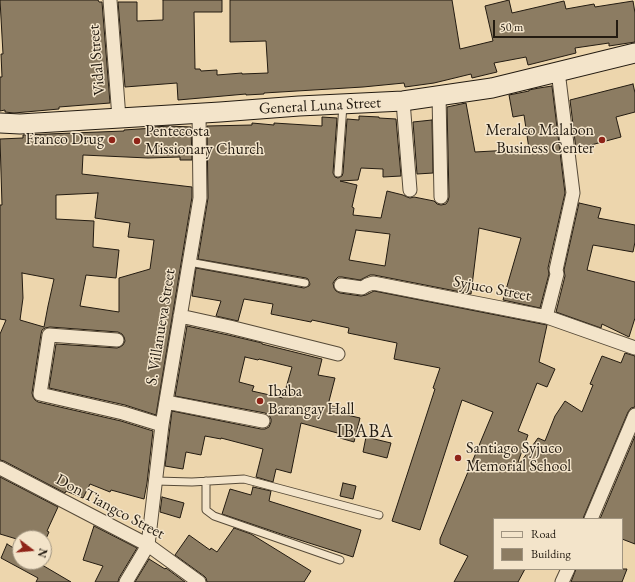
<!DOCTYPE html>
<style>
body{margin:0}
#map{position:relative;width:635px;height:582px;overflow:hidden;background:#edd6ad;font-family:"EB Garamond",serif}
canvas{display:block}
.legend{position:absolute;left:493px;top:518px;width:130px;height:52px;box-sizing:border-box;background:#f3e4ca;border:1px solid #a09480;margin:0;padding:5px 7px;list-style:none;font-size:12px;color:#231b11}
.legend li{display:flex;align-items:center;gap:8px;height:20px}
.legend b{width:20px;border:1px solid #a09480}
.north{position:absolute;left:12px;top:530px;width:40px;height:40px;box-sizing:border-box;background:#f3e4ca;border:1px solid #a09480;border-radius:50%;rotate:106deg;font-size:11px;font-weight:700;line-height:16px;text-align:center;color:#231b11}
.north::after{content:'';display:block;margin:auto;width:14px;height:18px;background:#8f2418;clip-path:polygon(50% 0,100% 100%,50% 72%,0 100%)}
.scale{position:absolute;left:493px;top:20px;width:125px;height:18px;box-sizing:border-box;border:2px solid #231b11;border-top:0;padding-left:5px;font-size:12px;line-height:14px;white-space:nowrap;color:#231b11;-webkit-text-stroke:3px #f3e4ca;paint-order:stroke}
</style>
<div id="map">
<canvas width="635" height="582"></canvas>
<ul class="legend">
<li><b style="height:5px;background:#f3e4ca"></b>Road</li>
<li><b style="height:11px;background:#8c7c62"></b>Building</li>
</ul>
<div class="north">N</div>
<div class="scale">50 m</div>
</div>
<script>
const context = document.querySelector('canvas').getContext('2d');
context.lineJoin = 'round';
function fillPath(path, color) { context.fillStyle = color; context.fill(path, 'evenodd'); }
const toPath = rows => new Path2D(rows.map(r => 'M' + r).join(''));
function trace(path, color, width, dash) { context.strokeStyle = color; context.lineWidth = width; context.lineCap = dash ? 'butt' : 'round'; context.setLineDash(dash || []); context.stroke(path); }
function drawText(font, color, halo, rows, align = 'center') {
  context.font = font + ' "EB Garamond",serif'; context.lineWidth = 3; context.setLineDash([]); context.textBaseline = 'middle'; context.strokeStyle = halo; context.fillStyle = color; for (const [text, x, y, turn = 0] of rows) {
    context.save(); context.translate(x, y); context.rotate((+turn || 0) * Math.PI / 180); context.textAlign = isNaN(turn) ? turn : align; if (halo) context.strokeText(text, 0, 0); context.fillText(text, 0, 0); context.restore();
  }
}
const building = toPath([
 [0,0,98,0,99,2,102,2,110,103,59,107,59,109,14,113,5,112,5,110,0,111,0,77,2,77,1,54,3,54,0,0],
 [163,0,222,0,222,12,194,12,195,69,200,69,201,71,217,70,217,75,242,73,242,74,268,73,266,41,230,42,230,0,452,0,460,49,493,41,485,6,509,0,512,13,564,1,566,9,594,4,595,7,633,1,635,13,635,42,609,46,609,43,575,48,576,53,528,65,526,57,494,63,497,72,472,78,471,74,434,83,405,87,404,83,363,87,264,93,264,94,246,95,246,94,178,100,177,83,125,87,118,2,137,2,137,21,163,20,163,0],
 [633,84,635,93,635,112,616,117,621,137,576,149,570,100,633,84],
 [552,86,565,193,548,268,549,274,540,308,503,300,521,238,479,228,471,294,374,275,370,275,360,280,342,277,338,277,335,280,333,283,334,288,336,291,340,293,361,296,366,295,374,291,547,325,539,362,555,369,547,387,537,383,518,431,528,435,518,462,520,463,538,438,545,441,555,416,565,401,582,412,593,385,590,384,602,356,621,363,625,353,635,356,635,407,631,408,628,412,584,516,583,519,494,519,494,569,525,569,518,582,454,582,468,556,440,544,440,539,493,412,462,400,420,530,392,521,435,389,433,388,440,368,394,359,397,343,348,333,349,328,312,320,311,322,271,314,273,304,244,299,238,321,216,316,221,301,192,296,196,268,304,288,309,286,310,284,308,279,306,278,198,259,208,198,207,126,252,125,252,123,274,125,274,123,322,126,322,117,337,118,333,173,335,177,338,178,342,176,343,173,347,119,359,120,359,116,379,117,379,118,396,119,401,176,383,177,383,169,361,168,358,180,340,181,357,185,352,207,354,208,353,215,381,218,387,191,403,195,407,197,410,198,414,197,434,201,437,204,441,205,446,204,448,201,449,197,447,107,466,103,475,152,529,149,524,115,513,117,509,95,529,91,529,90,539,88,552,86],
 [356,230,390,234,385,266,349,260,356,230],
 [432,120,433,173,417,174,413,122,432,120],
 [169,126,191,127,192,160,180,160,180,157,148,158,83,155,82,174,192,187,192,197,156,415,125,405,49,388,56,344,117,348,120,347,123,345,125,341,124,337,122,334,118,332,50,327,45,328,42,330,41,334,32,393,33,397,35,400,38,402,121,421,153,431,147,483,144,499,111,490,110,492,90,484,83,498,66,491,65,493,4,461,0,460,0,334,6,320,0,319,0,205,2,205,0,139,23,138,23,135,124,131,124,130,154,128,154,127,169,126],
 [98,193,95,218,130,223,128,237,154,240,150,269,119,278,119,312,80,306,86,275,116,278,119,250,93,247,94,221,56,219,56,195,98,193],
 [22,273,54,279,48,306,44,327,20,320,23,298,22,273],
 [579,203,601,208,598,218,635,225,635,242,633,252,593,245,587,270,635,282,635,318,629,337,602,324,601,328,556,312,565,276,564,270,579,203],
 [187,326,228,335,262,343,262,344,322,359,318,375,335,378,328,405,344,409,343,414,360,418,354,442,340,438,341,434,301,423,291,473,276,469,273,482,256,477,263,449,221,438,221,439,205,436,201,455,186,452,183,469,165,466,172,411,261,429,265,429,269,427,271,422,271,419,269,415,265,413,175,396,187,326],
 [245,357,258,360,259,359,292,367,283,398,252,391,254,386,239,382,245,357],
 [635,436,635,544,622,539,622,519,600,519,635,436],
 [366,437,391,443,387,458,363,452,366,437],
 [0,477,58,507,47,531,49,532,44,543,44,538,20,538,20,540,0,534,0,477],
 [343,483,356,486,353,499,340,496,343,483],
 [253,487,271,491,269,501,361,530,353,557,284,535,222,514,230,489,251,495,253,487],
 [162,497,184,503,180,518,160,512,162,497],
 [94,526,137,548,119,578,118,582,95,582,103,566,83,560,94,526],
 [234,528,251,534,311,571,304,582,207,582,206,578,204,576,175,555,189,535,210,550,211,548,217,552,234,528],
 [7,544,20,552,20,562,37,562,71,582,36,582,38,578,1,558,7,544],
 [149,559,165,569,166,568,185,582,135,582,149,559],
 [576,569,627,569,622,582,571,582,576,569]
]);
fillPath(building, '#8c7c62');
trace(building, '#231b11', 1);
const service = toPath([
 [338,173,343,105],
 [189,262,305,283],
 [156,481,192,482,244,479,379,515],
 [206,481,206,510,214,516,340,560]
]);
const minor = toPath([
 [110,0,119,118],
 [439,95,441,197],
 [403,101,410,190],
 [341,285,362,288,367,285,373,283,547,317,635,348],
 [180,316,230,327,338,354],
 [546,317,557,274,556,270,573,193,558,71],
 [117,340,49,335,40,394,123,413,162,425],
 [166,402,263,421],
 [0,468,148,545,199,582],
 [591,519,635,415],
 [126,582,148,545,162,425,200,198,199,113],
 [562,582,568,569]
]);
const secondary = toPath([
 [0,123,20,124,220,112,299,106,403,101,492,88,635,53]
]);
trace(service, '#564a38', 9);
trace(minor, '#564a38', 15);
trace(secondary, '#231b11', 21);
trace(service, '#f3e4ca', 7);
trace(minor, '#f3e4ca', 13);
trace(secondary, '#f3e4ca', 19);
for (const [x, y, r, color] of [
 [112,140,4,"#8f2418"],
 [602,140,4,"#8f2418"],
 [137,141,4,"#8f2418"],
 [260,401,4,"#8f2418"],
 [458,458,4,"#8f2418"]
]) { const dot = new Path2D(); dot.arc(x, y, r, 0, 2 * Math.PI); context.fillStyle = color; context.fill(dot); trace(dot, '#f3e4ca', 1.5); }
drawText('16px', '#231b11', '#f3e4ca', [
 ["Vidal Street",97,60,-95],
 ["General Luna Street",320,106,-3],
 ["Syjuco Street",492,289,11],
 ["S. Villanueva Street",161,327,-81],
 ["Don Tiangco Street",110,507,28]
]);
drawText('16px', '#231b11', '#f3e4ca', [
 ["Meralco Malabon",594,131,"right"],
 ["Business Center",594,149,"right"],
 ["Pentecosta",145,132],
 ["Missionary Church",145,150],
 ["Franco Drug",104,140,"right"],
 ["Ibaba",268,392],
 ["Barangay Hall",268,410],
 ["Santiago Syjuco",466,449],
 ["Memorial School",466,467]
], 'left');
context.letterSpacing = '1px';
drawText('18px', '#231b11', '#f3e4ca', [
 ["IBABA",365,432]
]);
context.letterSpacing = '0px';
</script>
